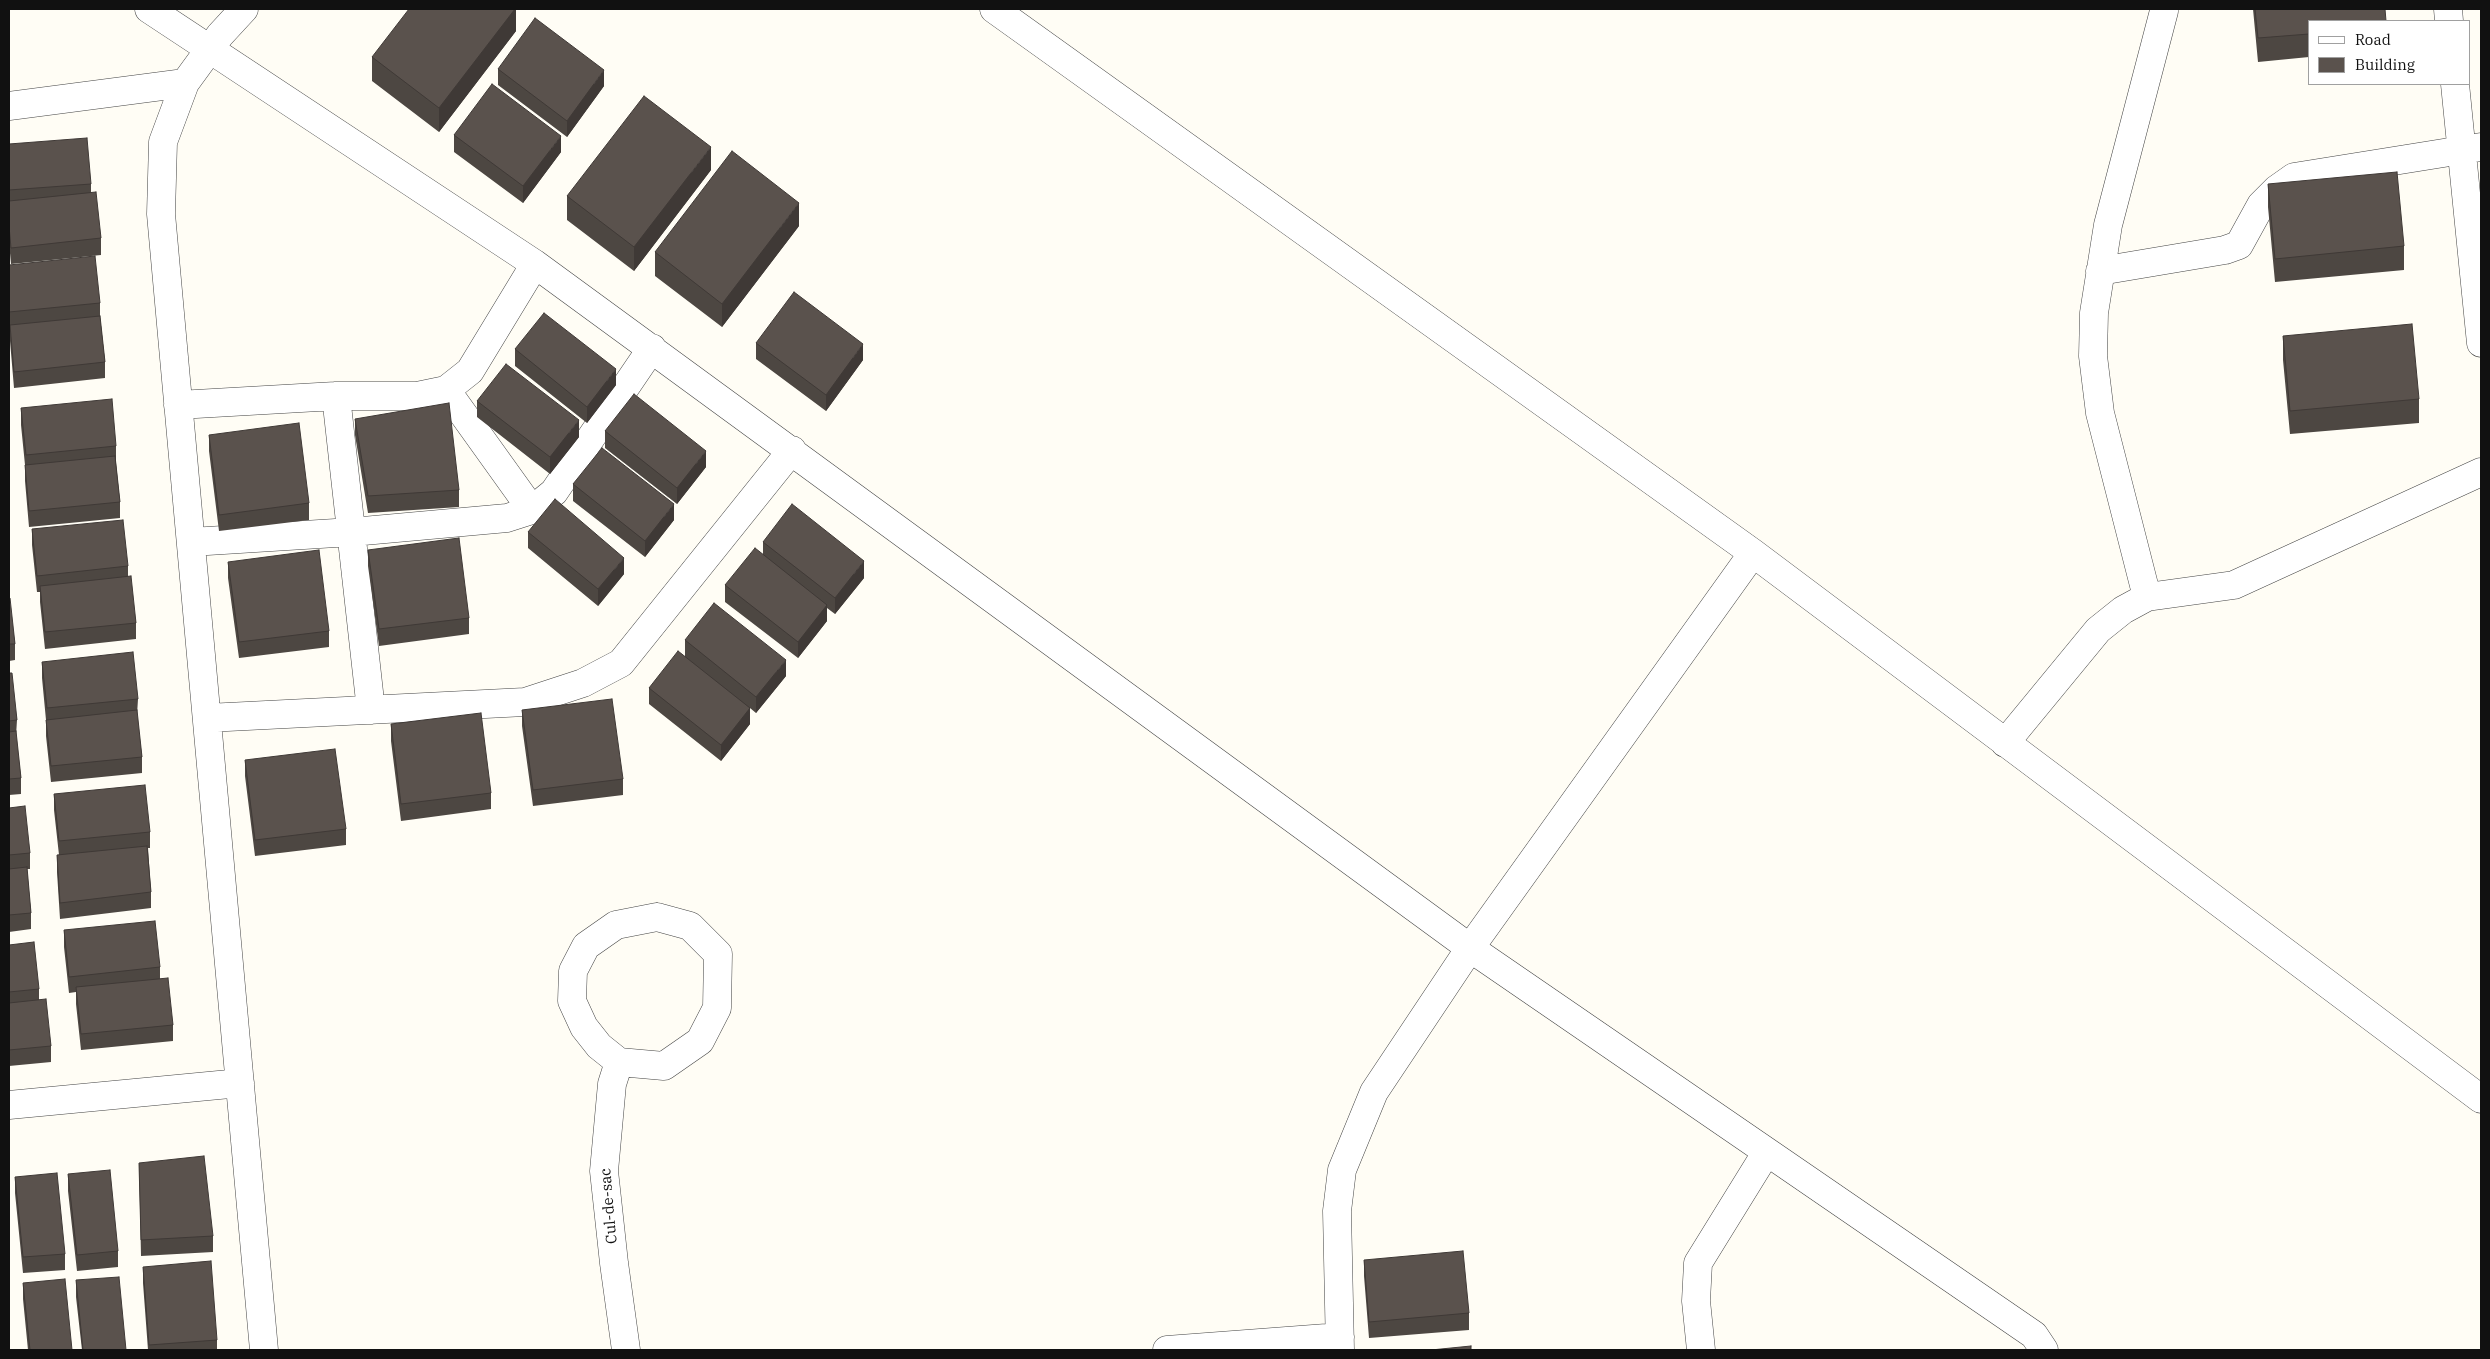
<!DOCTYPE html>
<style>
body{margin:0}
#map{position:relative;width:2490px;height:1359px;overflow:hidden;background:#fffdf5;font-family:"IBM Plex Serif",serif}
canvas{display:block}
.frame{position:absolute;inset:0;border:10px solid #111;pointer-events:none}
.legend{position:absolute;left:2308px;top:20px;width:162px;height:65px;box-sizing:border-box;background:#fff;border:1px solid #a0a0a0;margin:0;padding:6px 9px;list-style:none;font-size:15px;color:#111}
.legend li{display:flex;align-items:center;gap:10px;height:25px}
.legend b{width:25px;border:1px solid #a0a0a0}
</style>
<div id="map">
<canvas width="2490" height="1359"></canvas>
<div class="frame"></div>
<ul class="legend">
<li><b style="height:6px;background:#fff"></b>Road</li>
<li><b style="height:14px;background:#5a524d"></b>Building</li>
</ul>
</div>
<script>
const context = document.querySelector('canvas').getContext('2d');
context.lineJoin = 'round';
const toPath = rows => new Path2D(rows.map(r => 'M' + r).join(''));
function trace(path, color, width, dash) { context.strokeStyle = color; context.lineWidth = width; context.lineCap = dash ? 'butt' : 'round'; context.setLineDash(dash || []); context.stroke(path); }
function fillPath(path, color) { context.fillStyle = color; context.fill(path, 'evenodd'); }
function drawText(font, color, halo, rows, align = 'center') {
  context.font = font + ' "IBM Plex Serif",serif'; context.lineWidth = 5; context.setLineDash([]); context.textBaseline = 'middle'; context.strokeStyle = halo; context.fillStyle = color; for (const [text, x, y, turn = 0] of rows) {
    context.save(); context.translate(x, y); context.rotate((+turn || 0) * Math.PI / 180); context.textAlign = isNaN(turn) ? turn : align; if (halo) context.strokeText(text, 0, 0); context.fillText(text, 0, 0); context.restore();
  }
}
const street = toPath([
 [149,9,535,264,1470,948,2034,1335,2044,1350],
 [244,9,220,35,185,83,163,142,161,214,264,1350],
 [994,9,1753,553,2481,1099],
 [2448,9,2449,21],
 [2455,84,2481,343],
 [9,106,185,83],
 [2100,271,2225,250,2239,245,2261,205,2277,189,2294,177,2481,147],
 [446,390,532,510],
 [336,396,371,710],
 [178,405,336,396,417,396,446,390,470,371,535,264],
 [191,542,352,532,507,518,532,510,554,492,652,348],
 [2147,597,2100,413,2093,356,2094,313,2108,225,2164,11],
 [207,718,525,702,583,683,621,663,792,450],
 [2005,743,2098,630,2123,610,2147,597,2234,585,2481,472],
 [657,917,690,926,718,954,717,1008,700,1041,664,1066,619,1062,599,1046,584,1027,572,1001,573,971,586,946,616,925,657,917],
 [619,1062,612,1084,604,1171,614,1263,626,1350],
 [9,1105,240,1083],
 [1167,1350,1340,1337],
 [1340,1350,1337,1211,1342,1170,1374,1092,1470,948,1753,553],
 [1701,1350,1696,1301,1698,1263,1766,1153]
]);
trace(street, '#444', 29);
trace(street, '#fff', 28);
fillPath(toPath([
 [516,9,516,31,439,132,372,81,372,57],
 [2253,9,2385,9,2309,21,2309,57,2258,62],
 [498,69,604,86,567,137,498,85],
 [454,135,561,152,523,203,454,152],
 [9,144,91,184,91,192,101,238,101,255,11,264,9,242],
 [711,170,634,271,567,220,567,196],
 [2268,184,2404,246,2404,270,2275,282,2268,207],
 [799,226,722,327,655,276,655,252],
 [9,265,100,303,100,316,105,362,105,378,14,388,10,341,10,328,9,328],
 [2283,336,2419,399,2419,423,2290,434,2283,360],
 [756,343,863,360,826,411,756,359],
 [515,349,616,385,587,423,515,366],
 [477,401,579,437,550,474,477,417],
 [21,408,116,446,116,463,120,502,120,518,29,527,25,481,25,465,21,425],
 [355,419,459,490,459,507,368,513,355,435],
 [605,431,706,467,677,504,605,448],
 [209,435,309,503,309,520,219,531,209,451],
 [573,484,674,520,645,557,573,501],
 [9,500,10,511,10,527,9,527],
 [32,529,128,566,128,577,136,623,136,639,45,649,40,602,40,592,37,592,32,545],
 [528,532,624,574,598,606,528,548],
 [763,542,864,578,835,614,827,608,827,621,798,658,725,602,725,585,763,555],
 [368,550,469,618,469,634,379,646,368,566],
 [228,562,329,631,329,647,239,658,228,578],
 [9,598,15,644,15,660,9,661],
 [685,640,786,676,756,713,750,708,750,724,721,761,649,704,649,688,685,656],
 [42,662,138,699,137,715,142,757,142,773,51,782,46,736,46,720,42,678],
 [9,673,17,720,16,736,21,778,21,794,9,795],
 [522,710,623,779,623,795,533,806,522,726],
 [391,724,491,793,491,809,401,821,391,741],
 [245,760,346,829,346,845,255,856,245,776],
 [54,794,150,832,150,848,148,848,151,892,151,908,60,919,57,872,57,855,59,855,54,810],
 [9,808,30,853,30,869,27,869,31,913,31,929,9,932],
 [64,930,160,967,160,979,173,1025,173,1041,81,1050,76,1004,76,992,69,993,64,947],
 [9,945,39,989,39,1000,51,1046,51,1062,9,1066],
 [139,1163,213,1236,213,1252,141,1256],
 [68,1174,118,1251,118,1267,77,1271,68,1191],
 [15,1177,65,1254,65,1270,23,1273,15,1193],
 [1364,1260,1469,1313,1469,1330,1369,1338,1364,1276],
 [143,1267,217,1340,217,1350,148,1350,143,1283],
 [76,1280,126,1350,82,1350,76,1297],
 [23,1283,72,1350,28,1350,23,1299]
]), '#4d4742');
fillPath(toPath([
 [515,9,516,9,516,31,439,132,439,108],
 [604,70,604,86,567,137,567,121],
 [561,136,561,152,523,203,523,186],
 [711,147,711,170,634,271,634,247],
 [799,203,799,226,722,327,722,304],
 [863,344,863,360,826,411,826,395],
 [616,369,616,385,587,423,587,407],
 [579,420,579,437,550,474,550,457],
 [706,451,706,467,677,504,677,488],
 [674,504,674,520,645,557,645,541],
 [624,558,624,574,598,606,598,589],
 [864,561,864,578,835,614,835,598],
 [827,605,827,621,798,658,798,642],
 [786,660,786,676,756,713,756,697],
 [750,708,750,724,721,761,721,745]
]), '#3f3936');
const building = toPath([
 [409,9,515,9,439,108,372,57,409,9],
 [2255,9,2385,9,2386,21,2309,21,2309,34,2258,38,2255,9],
 [535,18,604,70,567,121,498,69,535,18],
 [492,84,561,136,523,186,454,135,492,84],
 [644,96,711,147,634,247,567,196,644,96],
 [87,138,91,184,9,190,9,144,87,138],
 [732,151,799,203,722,304,655,252,732,151],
 [2397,172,2404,246,2275,259,2268,184,2397,172],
 [96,192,101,238,11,248,9,226,9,201,96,192],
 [95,256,100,303,9,312,9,265,95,256],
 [794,292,863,344,826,395,756,343,794,292],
 [544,313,616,369,587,407,515,349,544,313],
 [100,316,105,362,14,372,10,325,100,316],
 [2412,324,2419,399,2290,411,2283,336,2412,324],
 [506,364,579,420,550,457,477,401,506,364],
 [634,394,706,451,677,488,605,431,634,394],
 [112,399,116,446,26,455,21,408,112,399],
 [449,403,459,490,368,496,355,419,449,403],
 [299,423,309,503,219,515,209,435,299,423],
 [602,448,674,504,645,541,573,484,602,448],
 [115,456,120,502,29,511,25,465,115,456],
 [555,499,624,558,598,589,528,532,555,499],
 [792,504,864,561,835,598,763,542,792,504],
 [123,520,128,566,37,576,32,529,123,520],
 [459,538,469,618,379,629,368,550,459,538],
 [755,548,827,605,798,642,725,585,755,548],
 [319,550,329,631,239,642,228,562,319,550],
 [131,576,136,623,45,632,40,586,131,576],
 [9,598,10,598,15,644,9,644,9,598],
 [714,603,786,660,756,697,685,640,714,603],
 [678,651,750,708,721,745,649,688,678,651],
 [133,652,138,699,47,708,42,662,133,652],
 [9,673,12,673,17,720,9,721,9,673],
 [612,699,623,779,533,790,522,710,612,699],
 [137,710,142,757,51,766,46,720,137,710],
 [481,713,491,793,401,804,391,724,481,713],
 [16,731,21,778,9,779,9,732,16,731],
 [335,749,346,829,255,840,245,760,335,749],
 [145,785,150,832,59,841,54,794,145,785],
 [25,806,30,853,9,855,9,808,25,806],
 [147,846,151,892,60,903,57,855,147,846],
 [27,867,31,913,9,915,9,869,27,867],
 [155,921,160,967,69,977,64,930,155,921],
 [34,942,39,989,9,992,9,945,34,942],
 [168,978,173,1025,81,1034,76,987,168,978],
 [46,999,51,1046,9,1050,9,1003,46,999],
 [204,1156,213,1236,141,1240,139,1163,204,1156],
 [110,1170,118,1251,77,1255,68,1174,110,1170],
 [57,1173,65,1254,23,1257,15,1177,57,1173],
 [1463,1251,1469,1313,1369,1322,1364,1260,1463,1251],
 [211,1261,217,1340,149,1345,143,1267,211,1261],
 [119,1277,126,1350,83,1350,76,1280,119,1277],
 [65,1279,72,1350,30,1350,23,1283,65,1279],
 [1471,1346,1471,1350,1431,1350,1471,1346]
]);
fillPath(building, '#5a524d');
trace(building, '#3f3936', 1);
drawText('15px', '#111', '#fff', [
 ["Cul-de-sac",609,1206,-95]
]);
</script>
